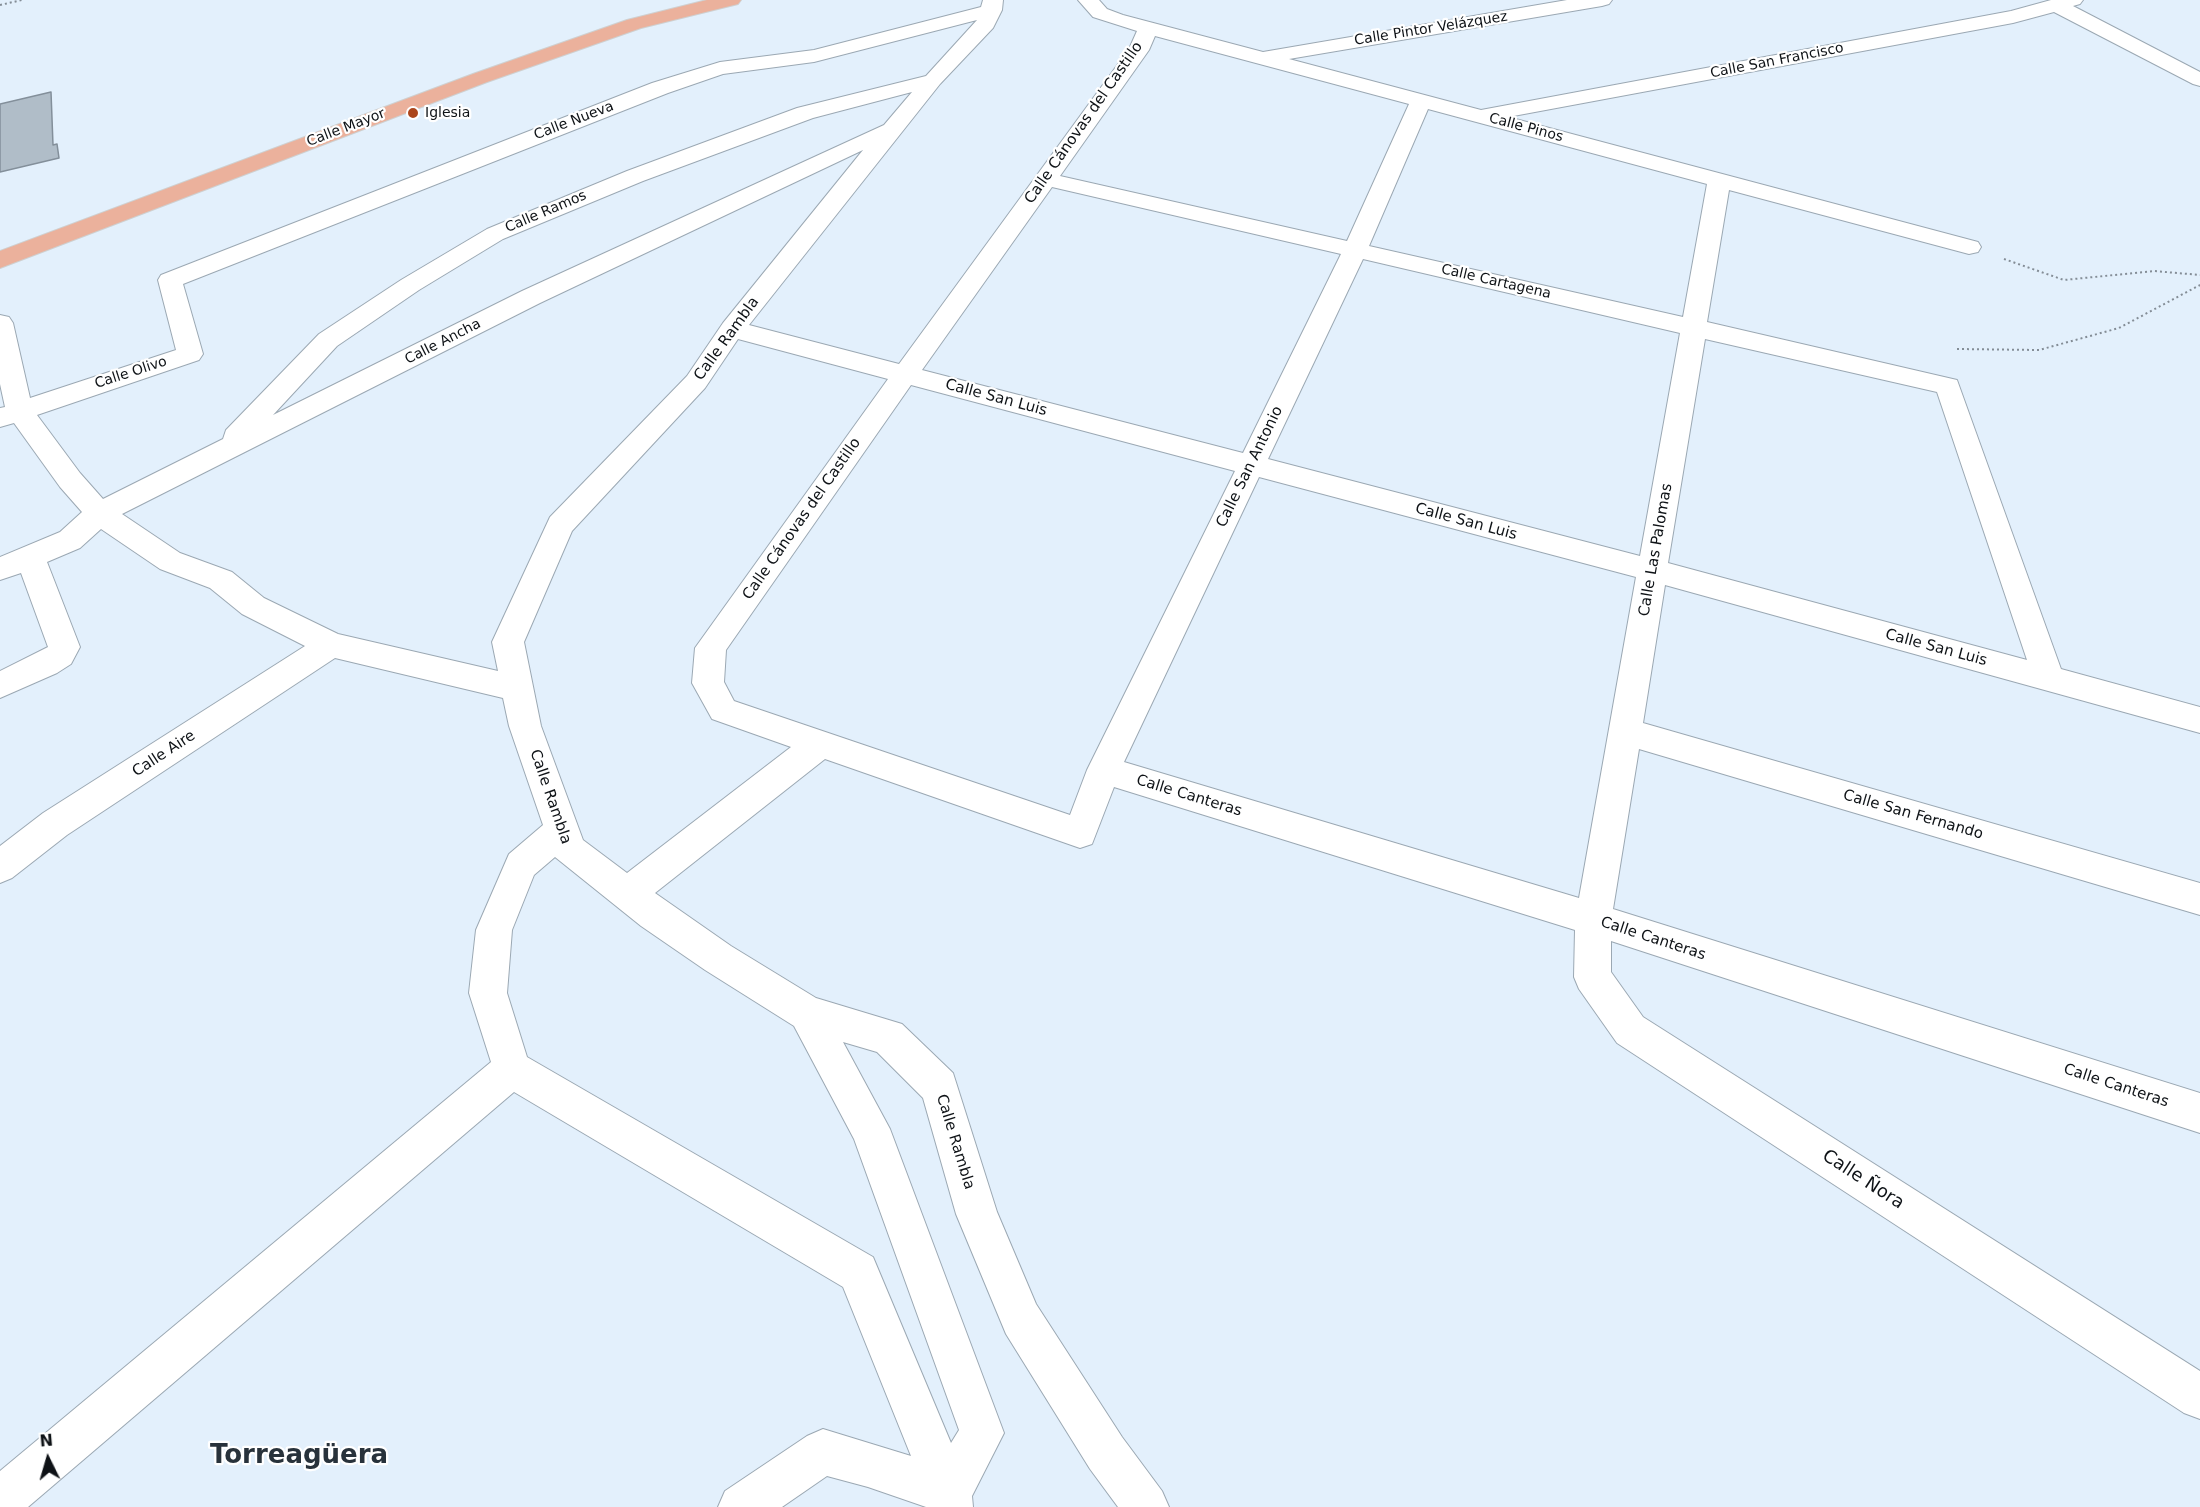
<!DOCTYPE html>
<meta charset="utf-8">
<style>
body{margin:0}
#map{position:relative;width:2200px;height:1507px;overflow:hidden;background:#e3f0fc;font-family:"DejaVu Sans",sans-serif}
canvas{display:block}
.north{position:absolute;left:18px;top:1429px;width:60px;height:60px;-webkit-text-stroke:4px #fff;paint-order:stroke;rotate:355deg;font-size:16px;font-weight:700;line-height:24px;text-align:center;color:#0e1216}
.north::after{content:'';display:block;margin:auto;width:21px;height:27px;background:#0e1216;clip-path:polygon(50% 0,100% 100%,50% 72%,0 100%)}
</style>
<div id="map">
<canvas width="2200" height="1507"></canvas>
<div class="north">N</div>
</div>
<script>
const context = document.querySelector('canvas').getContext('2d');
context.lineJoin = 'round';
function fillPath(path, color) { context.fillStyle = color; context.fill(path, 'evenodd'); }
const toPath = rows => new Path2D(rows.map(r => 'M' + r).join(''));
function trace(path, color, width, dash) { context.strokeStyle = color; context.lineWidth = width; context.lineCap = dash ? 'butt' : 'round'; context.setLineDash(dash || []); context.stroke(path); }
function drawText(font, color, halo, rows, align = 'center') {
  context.font = font + ' "DejaVu Sans",sans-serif'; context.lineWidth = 4.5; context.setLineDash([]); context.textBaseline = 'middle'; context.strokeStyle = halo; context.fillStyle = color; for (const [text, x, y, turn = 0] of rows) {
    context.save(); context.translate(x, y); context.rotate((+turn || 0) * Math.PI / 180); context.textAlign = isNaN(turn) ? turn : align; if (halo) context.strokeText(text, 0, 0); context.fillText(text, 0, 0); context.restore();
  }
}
const building = toPath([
 [51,92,53,145,57,144,59,158,0,172,0,104,51,92]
]);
fillPath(building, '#b0bdc8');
trace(building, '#838f9a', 1.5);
const street = toPath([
 [983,0,1003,0,1002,10,993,28,940,84,749,325,899,364,1129,49,1137,31,1093,17,1078,0,1099,0,1107,9,1123,15,1263,52,1567,0,1612,0,1609,4,1602,6,1289,59,1481,110,2011,11,2051,0,2083,0,2080,4,2073,6,2200,72,2200,86,2193,84,2054,12,2013,23,1508,117,1978,242,1981,247,1978,252,1969,254,1729,190,1707,322,1957,380,2061,669,2200,707,2200,733,1665,585,1643,723,2200,883,2200,915,1639,749,1613,909,2200,1093,2200,1133,1611,941,1611,972,1643,1017,2200,1371,2200,1419,2184,1413,1617,1043,1579,989,1574,977,1575,930,1114,787,1092,844,1080,848,825,759,655,893,731,946,816,998,902,1024,953,1073,997,1212,1036,1304,1122,1437,1162,1491,1169,1507,1118,1507,1090,1469,1006,1334,956,1214,923,1098,877,1052,843,1042,890,1129,1004,1433,972,1496,973,1507,926,1507,868,1487,827,1476,782,1507,718,1507,725,1491,807,1436,823,1429,911,1456,843,1287,514,1092,28,1507,0,1507,0,1471,491,1062,469,993,476,930,509,854,543,825,509,726,503,698,335,658,67,835,12,878,0,883,0,846,43,813,305,646,242,614,210,588,160,569,101,529,80,548,47,562,80,647,71,664,57,673,0,698,0,671,48,647,21,573,0,580,0,557,60,532,82,512,60,487,14,423,0,427,0,408,5,407,0,384,0,315,9,317,13,323,30,398,176,350,158,280,161,275,652,83,720,62,814,50,981,7,983,0],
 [977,20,926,76,797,108,627,171,487,229,401,280,319,334,226,430,223,439,103,499,80,473,37,415,199,360,203,354,183,284,668,93,723,74,814,62,977,20],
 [1155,36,1409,104,1347,241,1060,176,1149,50,1155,36],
 [912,92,884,125,522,291,273,415,337,346,419,290,503,239,643,181,813,118,912,92],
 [1428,109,1707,184,1683,317,1369,246,1428,109],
 [863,150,723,323,687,376,550,517,492,642,498,671,338,634,264,598,232,572,180,553,122,514,540,303,863,150],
 [1052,187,1341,254,1243,453,922,370,1052,187],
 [1363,259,1680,333,1640,556,1268,459,1363,259],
 [738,339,888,379,695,648,692,683,712,719,791,747,627,873,583,840,541,726,524,642,572,531,705,388,738,339],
 [1705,339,1937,392,2027,660,1668,563,1705,339],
 [911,385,1235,471,1087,770,1070,815,734,701,724,682,726,650,911,385],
 [1259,477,1636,577,1579,898,1124,762,1259,477],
 [555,857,641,926,705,970,794,1026,854,1139,959,1430,951,1443,873,1257,527,1057,507,993,512,930,534,875,555,857]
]);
const primary = toPath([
 [707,0,741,0,738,4,641,28,487,82,0,268,0,251,473,74,627,20,707,0]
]);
trace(street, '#9ba8b3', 2);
trace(primary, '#cfd0d0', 2);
trace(toPath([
 [0,5,22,0],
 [2004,259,2064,280,2154,271,2200,275],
 [1957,349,2039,350,2119,328,2200,285]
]), '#848d96', 2, [2, 3]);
fillPath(street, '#fff');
fillPath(primary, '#ebb19c');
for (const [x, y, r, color] of [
 [413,113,6,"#ab451b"]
]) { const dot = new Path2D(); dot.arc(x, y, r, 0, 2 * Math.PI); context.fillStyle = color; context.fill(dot); trace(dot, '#fff', 2); }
drawText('14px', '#0e1216', '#fff', [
 ["Calle Pintor Velázquez",1431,29,-9],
 ["Calle San Francisco",1777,61,-11],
 ["Calle Nueva",574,121,-21],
 ["Calle Mayor",346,128,-21],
 ["Calle Pinos",1526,128,15],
 ["Calle Ramos",546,212,-23],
 ["Calle Cartagena",1496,282,13],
 ["Calle Ancha",443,342,-27],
 ["Calle Olivo",131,373,-18]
]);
drawText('14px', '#0e1216', '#fff', [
 ["Iglesia",425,113]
], 'left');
drawText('15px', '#0e1216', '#fff', [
 ["Calle Cánovas del Castillo",1084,123,-55],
 ["Calle Rambla",727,339,-54],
 ["Calle San Luis",996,398,15],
 ["Calle San Antonio",1250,467,-64],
 ["Calle Cánovas del Castillo",802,519,-55],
 ["Calle San Luis",1466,522,15],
 ["Calle Las Palomas",1656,550,-80],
 ["Calle San Luis",1936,648,15],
 ["Calle Aire",164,754,-33],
 ["Calle Canteras",1189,796,17],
 ["Calle Rambla",550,797,71],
 ["Calle San Fernando",1913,815,16],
 ["Calle Canteras",1653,939,18],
 ["Calle Canteras",2116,1086,18],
 ["Calle Rambla",955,1142,73]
]);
drawText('18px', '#0e1216', '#fff', [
 ["Calle Ñora",1863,1180,33]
]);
drawText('bold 26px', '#28323b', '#fff', [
 ["Torreagüera",299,1456]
]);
</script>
